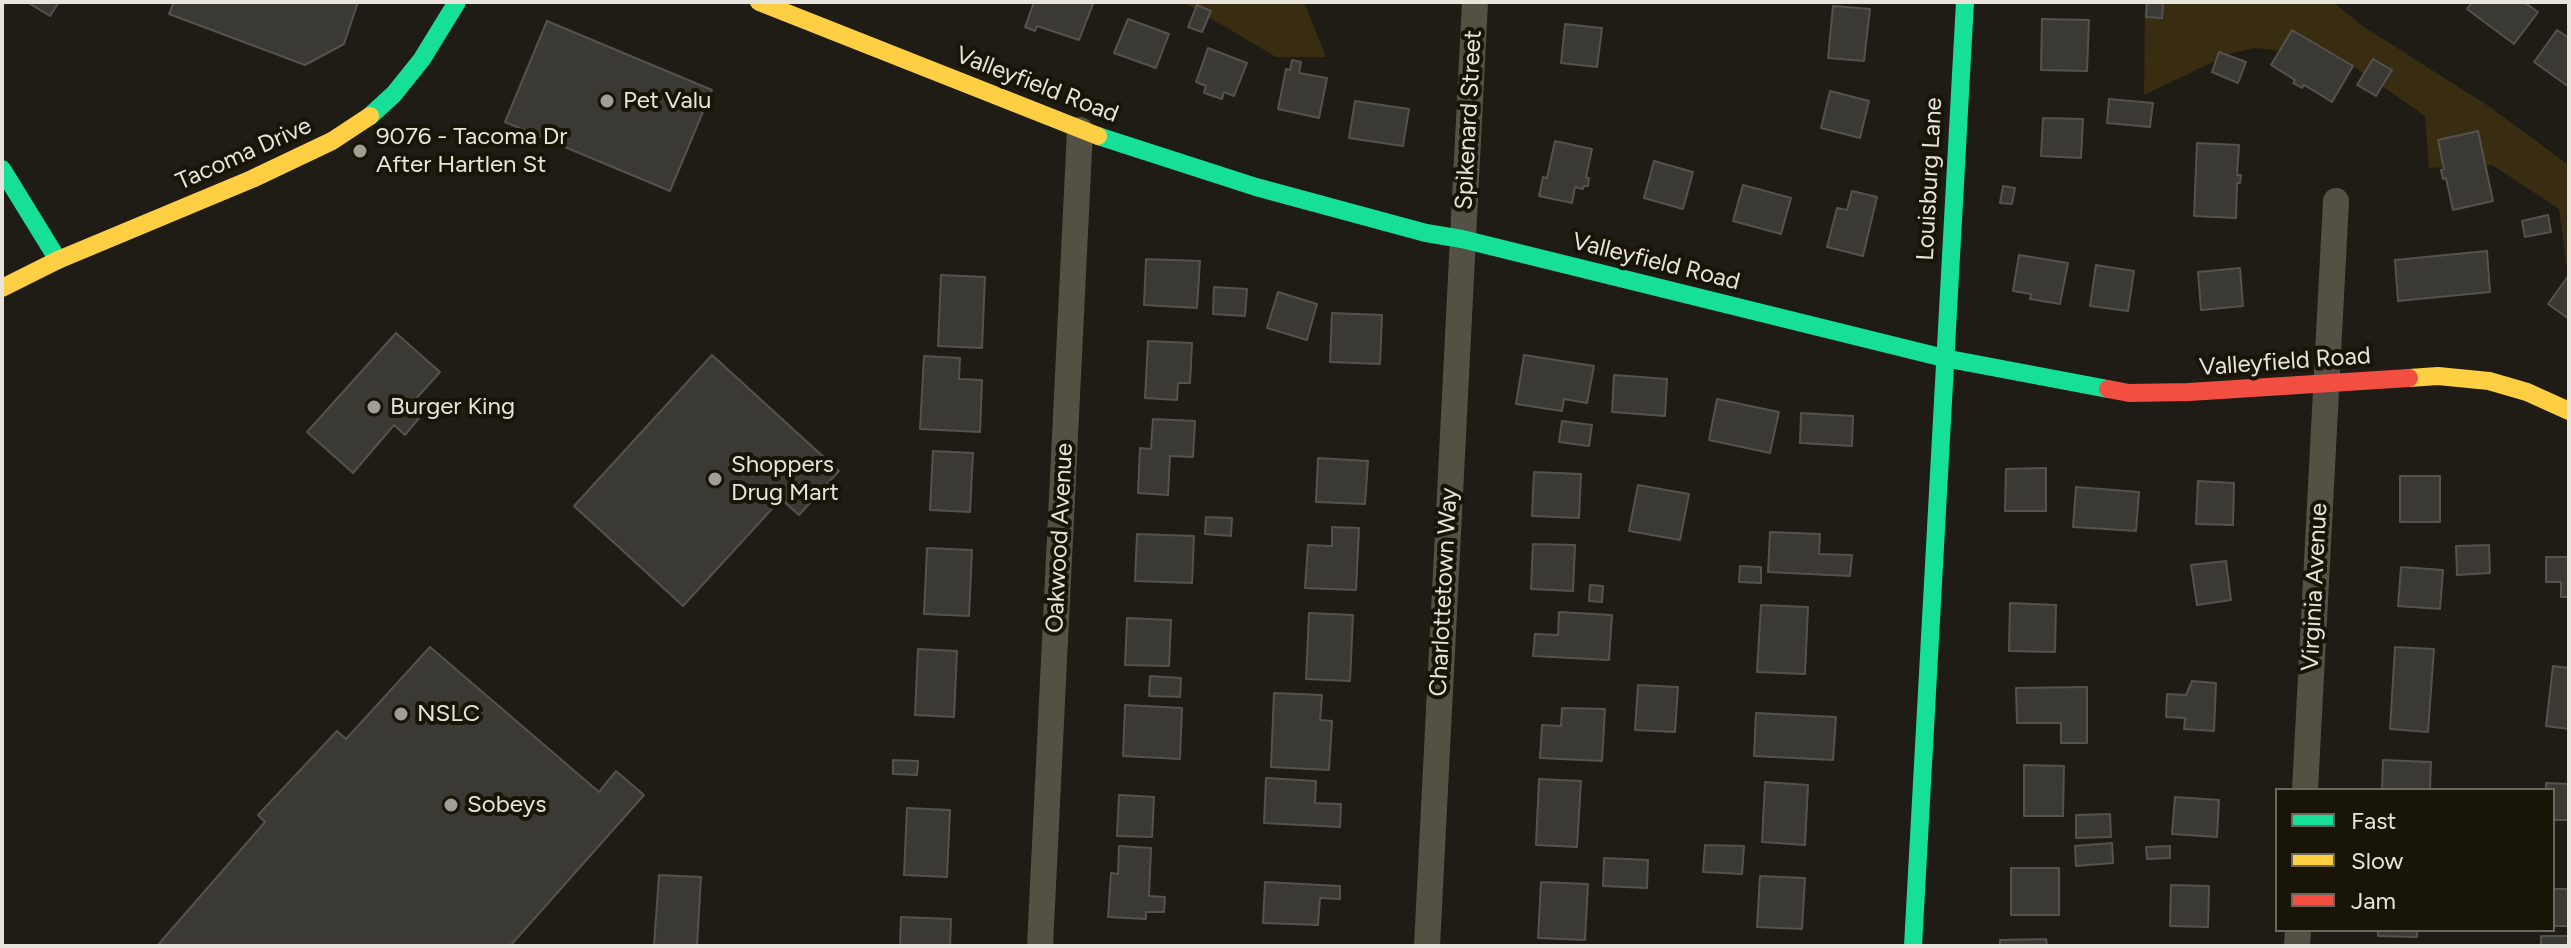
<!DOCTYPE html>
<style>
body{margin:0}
#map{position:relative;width:2571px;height:948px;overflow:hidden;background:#1f1c15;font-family:Figtree,sans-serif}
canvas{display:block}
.frame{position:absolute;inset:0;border:4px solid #e8e4dc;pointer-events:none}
.legend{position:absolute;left:2275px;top:788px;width:280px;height:144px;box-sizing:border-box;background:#191408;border:2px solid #6c675d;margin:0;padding:10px 14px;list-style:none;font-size:24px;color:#e8e4dc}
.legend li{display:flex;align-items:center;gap:16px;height:40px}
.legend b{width:40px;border:2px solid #6c675d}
</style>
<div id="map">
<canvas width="2571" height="948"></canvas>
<div class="frame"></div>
<ul class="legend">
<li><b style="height:10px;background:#16e098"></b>Fast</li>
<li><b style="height:10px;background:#ffcf43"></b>Slow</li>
<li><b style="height:10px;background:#f24e42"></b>Jam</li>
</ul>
</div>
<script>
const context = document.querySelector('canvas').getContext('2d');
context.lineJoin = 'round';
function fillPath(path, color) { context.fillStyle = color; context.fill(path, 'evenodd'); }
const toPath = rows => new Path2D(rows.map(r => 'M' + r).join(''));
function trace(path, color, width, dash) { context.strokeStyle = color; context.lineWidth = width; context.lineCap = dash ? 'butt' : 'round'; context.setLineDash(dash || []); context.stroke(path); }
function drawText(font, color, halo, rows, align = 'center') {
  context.font = font + ' Figtree,sans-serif'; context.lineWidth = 8; context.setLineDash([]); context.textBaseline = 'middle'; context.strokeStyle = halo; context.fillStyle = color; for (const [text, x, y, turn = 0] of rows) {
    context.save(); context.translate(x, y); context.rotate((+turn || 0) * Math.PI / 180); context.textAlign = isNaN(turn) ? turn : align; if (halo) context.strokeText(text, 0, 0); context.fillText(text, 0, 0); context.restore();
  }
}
fillPath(toPath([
 [1183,2,1304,2,1326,57,1276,57],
 [2145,2,2333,2,2364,27,2487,105,2569,165,2569,284,2559,209,2492,165,2429,168,2425,116,2340,57,2255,48,2232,53,2144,95]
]), '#382c11');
const building = toPath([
 [27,2,59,2,50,16,27,2],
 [174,2,358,2,344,44,305,65,169,14,174,2],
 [1034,2,1087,2,1093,4,1079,40,1037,26,1035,31,1025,27,1034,2],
 [2472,2,2524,2,2538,12,2514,44,2467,9,2472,2],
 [2147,3,2163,3,2162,18,2146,17,2147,3],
 [1197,5,1211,11,1202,32,1188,27,1197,5],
 [1833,6,1870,9,1864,61,1828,58,1833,6],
 [1128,19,1169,34,1156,68,1114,53,1128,19],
 [2042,19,2089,20,2087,71,2041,70,2042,19],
 [547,21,712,90,670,191,505,122,547,21],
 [1565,24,1602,28,1597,67,1561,63,1565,24],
 [2292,30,2353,66,2332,102,2304,85,2302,88,2293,83,2295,80,2271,65,2292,30],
 [2557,30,2569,38,2569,87,2534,62,2557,30],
 [1208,48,1247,63,1234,96,1224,92,1222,99,1204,93,1206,86,1196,82,1208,48],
 [2219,52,2246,62,2238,83,2212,72,2219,52],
 [2373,59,2392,70,2376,96,2357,85,2373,59],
 [1292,60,1301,62,1299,73,1327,78,1319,118,1278,109,1286,69,1290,70,1292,60],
 [1830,91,1869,101,1860,138,1821,128,1830,91],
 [2109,99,2153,103,2150,127,2107,123,2109,99],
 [1355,101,1409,109,1403,146,1349,138,1355,101],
 [2043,118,2083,119,2081,158,2041,156,2043,118],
 [2478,131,2493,201,2453,210,2446,178,2443,179,2441,170,2444,169,2438,140,2478,131],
 [1555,141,1592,149,1586,177,1589,178,1588,186,1584,186,1583,189,1575,187,1572,203,1539,196,1543,177,1547,178,1555,141],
 [2197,143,2239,145,2237,175,2241,175,2240,183,2237,183,2236,218,2194,216,2197,143],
 [1654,161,1693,172,1683,209,1644,198,1654,161],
 [1743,185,1791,198,1781,234,1733,221,1743,185],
 [2003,186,2015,188,2012,204,2000,203,2003,186],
 [1852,191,1877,197,1863,256,1827,247,1837,208,1847,210,1852,191],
 [2548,215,2551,232,2525,237,2522,221,2548,215],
 [2487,251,2490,292,2398,301,2395,260,2487,251],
 [2019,255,2068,263,2060,304,2030,299,2031,294,2013,291,2019,255],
 [1146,259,1200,261,1197,308,1144,305,1146,259],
 [2096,265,2134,271,2128,311,2090,306,2096,265],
 [2240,268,2243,306,2201,310,2198,272,2240,268],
 [941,275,985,277,982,348,938,346,941,275],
 [2569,275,2569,319,2548,304,2569,275],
 [1214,287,1247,289,1245,316,1213,314,1214,287],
 [1278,292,1317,304,1307,340,1267,328,1278,292],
 [1332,313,1382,315,1380,364,1330,362,1332,313],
 [396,333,440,372,413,402,424,412,405,435,394,425,353,473,307,432,396,333],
 [1148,341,1192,343,1190,383,1178,383,1177,400,1145,398,1148,341],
 [712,355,839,471,799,515,781,499,683,606,574,506,712,355],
 [1524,355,1594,366,1587,403,1564,399,1562,411,1516,404,1524,355],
 [924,356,960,358,959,379,982,380,980,432,920,429,924,356],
 [1614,375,1667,379,1665,416,1612,412,1614,375],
 [1717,399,1779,412,1770,453,1709,440,1717,399],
 [1801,413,1853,416,1852,446,1800,443,1801,413],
 [1153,419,1195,421,1193,457,1170,456,1168,495,1138,493,1140,448,1151,449,1153,419],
 [1562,421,1592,425,1589,446,1559,442,1562,421],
 [933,451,973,453,970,512,930,510,933,451],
 [1318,458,1368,461,1365,504,1316,502,1318,458],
 [2046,468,2046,511,2005,511,2006,469,2046,468],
 [1534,472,1581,474,1579,518,1532,516,1534,472],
 [2400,476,2440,476,2440,522,2400,522,2400,476],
 [2198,481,2234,483,2233,525,2196,524,2198,481],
 [1638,485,1689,494,1680,540,1629,531,1638,485],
 [2076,487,2139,492,2136,531,2073,527,2076,487],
 [1206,517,1232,518,1231,536,1205,534,1206,517],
 [1332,527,1359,528,1356,590,1305,588,1308,545,1332,546,1332,527],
 [1770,532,1820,534,1819,554,1852,555,1850,576,1768,572,1770,532],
 [1137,534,1194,536,1192,583,1135,581,1137,534],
 [1533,544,1575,545,1573,591,1531,589,1533,544],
 [2489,545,2490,573,2457,575,2456,546,2489,545],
 [927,548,972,550,969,616,924,614,927,548],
 [2546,557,2569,557,2569,597,2561,597,2561,582,2546,582,2546,557],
 [2226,561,2231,600,2197,605,2191,565,2226,561],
 [1740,566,1761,567,1761,583,1739,582,1740,566],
 [2401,567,2443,570,2440,609,2398,606,2401,567],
 [1590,585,1603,586,1602,602,1589,601,1590,585],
 [2010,603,2056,605,2055,652,2009,651,2010,603],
 [1761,605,1808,607,1805,674,1757,672,1761,605],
 [1559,612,1612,615,1609,660,1533,656,1535,634,1558,635,1559,612],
 [1309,613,1353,615,1350,681,1306,679,1309,613],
 [1127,618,1171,620,1169,666,1125,665,1127,618],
 [430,647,599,792,616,771,644,795,510,946,157,946,265,822,258,815,337,731,346,739,430,647],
 [2395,647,2434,649,2428,732,2390,729,2395,647],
 [918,649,957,651,954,717,915,715,918,649],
 [2553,666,2569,668,2569,729,2546,726,2553,666],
 [1150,676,1181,678,1180,697,1149,696,1150,676],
 [2192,681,2216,683,2214,731,2184,729,2185,718,2166,717,2167,694,2186,695,2192,681],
 [1638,685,1678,687,1675,732,1635,730,1638,685],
 [2087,687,2087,743,2061,743,2061,723,2017,723,2016,688,2087,687],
 [1274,693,1322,695,1320,720,1332,721,1329,770,1271,767,1274,693],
 [1125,705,1182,708,1180,759,1123,756,1125,705],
 [1562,708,1605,709,1602,761,1540,758,1542,725,1561,726,1562,708],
 [1756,713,1836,717,1833,760,1754,756,1756,713],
 [893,760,918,761,917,775,893,774,893,760],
 [2383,760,2431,762,2430,790,2382,790,2383,760],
 [2024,765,2064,766,2063,816,2024,816,2024,765],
 [1266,778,1316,781,1315,803,1341,804,1340,827,1264,823,1266,778],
 [1539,779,1581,781,1577,847,1536,845,1539,779],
 [1765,782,1808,785,1805,845,1762,842,1765,782],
 [2546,783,2569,784,2569,820,2553,820,2553,790,2546,790,2546,783],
 [1119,795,1154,797,1152,837,1117,836,1119,795],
 [2175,797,2219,800,2217,837,2172,834,2175,797],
 [907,808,950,810,947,877,904,875,907,808],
 [2110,814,2111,837,2076,838,2076,815,2110,814],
 [2112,843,2113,863,2076,866,2075,846,2112,843],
 [1705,845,1744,846,1742,874,1703,872,1705,845],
 [1119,846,1151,848,1149,896,1165,897,1164,912,1146,912,1146,919,1108,917,1111,873,1118,874,1119,846],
 [2170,846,2170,858,2147,859,2146,847,2170,846],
 [1604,858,1648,860,1647,888,1603,886,1604,858],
 [2011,868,2059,868,2059,915,2011,915,2011,868],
 [659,875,701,877,697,946,654,946,659,875],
 [1760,876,1805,878,1802,929,1757,927,1760,876],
 [1265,882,1340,886,1340,899,1320,898,1318,925,1263,923,1265,882],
 [1541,882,1588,884,1585,940,1538,938,1541,882],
 [2171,885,2209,886,2208,927,2170,926,2171,885],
 [2553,889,2569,889,2569,926,2553,926,2553,889],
 [901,917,951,919,950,946,900,946,901,917],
 [2378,930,2417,930,2417,937,2378,936,2378,930],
 [2541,936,2569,936,2569,946,2541,946,2541,936],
 [2046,939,2047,946,2000,946,2000,940,2046,939]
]);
fillPath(building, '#3b3933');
trace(building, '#55524d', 2);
trace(toPath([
 [2305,790,2336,201],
 [1040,946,1080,130],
 [1427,946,1475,2],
 [2297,946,2298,930]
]), '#555044', 26);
trace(toPath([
 [370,116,394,94,422,59,457,2],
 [1098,136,1256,187,1426,233,1462,239,1944,358,2108,389],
 [2,169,58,260],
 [1913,946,1965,2]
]), '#16e098', 18);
trace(toPath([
 [759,2,1098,136],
 [2,288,58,260,252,179,332,141,370,116],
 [2409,378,2438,376,2489,381,2527,392,2569,411]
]), '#ffcf43', 18);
trace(toPath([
 [2108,389,2129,393,2189,392,2409,378]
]), '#f24e42', 18);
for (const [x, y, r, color] of [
 [607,101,8,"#a29e96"],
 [360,151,8,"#a29e96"],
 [374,407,8,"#a29e96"],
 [715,479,8,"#a29e96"],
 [401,714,8,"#a29e96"],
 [451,805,8,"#a29e96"]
]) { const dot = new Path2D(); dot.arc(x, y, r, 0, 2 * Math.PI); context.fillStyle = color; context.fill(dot); trace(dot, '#191408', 3); }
drawText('24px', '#e8e4dc', '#191408', [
 ["Valleyfield Road",1037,85,21],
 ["Spikenard Street",1469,120,-87],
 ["Tacoma Drive",244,154,-24],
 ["Louisburg Lane",1930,179,-87],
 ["Valleyfield Road",1656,262,14],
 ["Valleyfield Road",2285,362,-4],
 ["Oakwood Avenue",1060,538,-87],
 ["Virginia Avenue",2315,587,-87],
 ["Charlottetown Way",1444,592,-87]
]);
drawText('24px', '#e8e4dc', '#191408', [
 ["Pet Valu",623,101],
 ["9076 - Tacoma Dr",376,137],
 ["After Hartlen St",376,165],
 ["Burger King",390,407],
 ["Shoppers",731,465],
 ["Drug Mart",731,493],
 ["NSLC",417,714],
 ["Sobeys",467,805]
], 'left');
</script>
